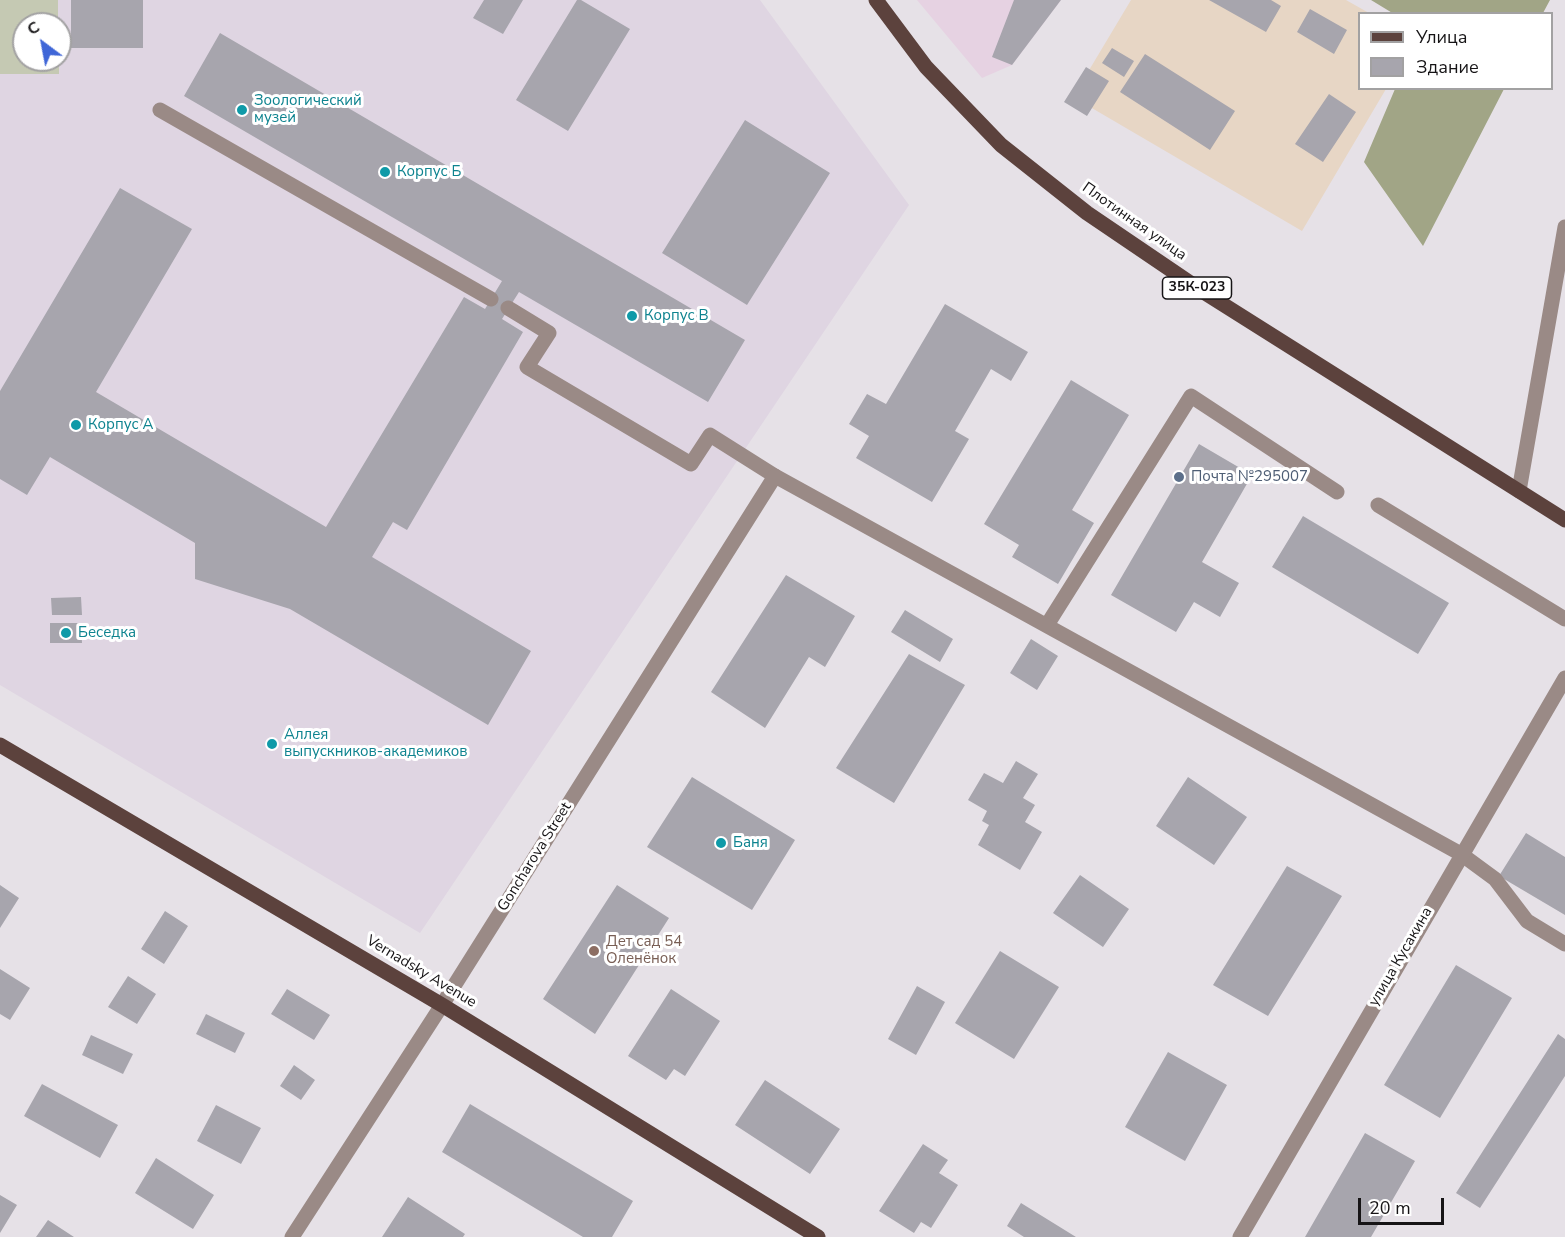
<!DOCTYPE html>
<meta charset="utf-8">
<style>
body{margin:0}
#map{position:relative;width:1565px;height:1237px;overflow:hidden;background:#e6e1e7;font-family:"Nunito Sans",sans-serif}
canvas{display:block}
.legend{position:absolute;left:1358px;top:12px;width:195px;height:78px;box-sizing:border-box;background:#fff;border:2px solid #a2a1a2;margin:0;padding:8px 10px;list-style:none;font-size:18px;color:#161416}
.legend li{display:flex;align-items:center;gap:12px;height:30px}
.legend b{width:30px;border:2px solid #a2a1a2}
.north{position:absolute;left:12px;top:12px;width:60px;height:60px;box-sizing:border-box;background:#fff;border:2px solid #a2a1a2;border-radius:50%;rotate:328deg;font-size:16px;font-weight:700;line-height:24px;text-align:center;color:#161416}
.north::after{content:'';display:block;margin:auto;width:21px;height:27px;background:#3f66d7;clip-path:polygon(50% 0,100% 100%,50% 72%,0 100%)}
.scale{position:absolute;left:1358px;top:1198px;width:86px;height:27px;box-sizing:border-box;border:3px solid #161416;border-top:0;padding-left:8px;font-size:18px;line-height:21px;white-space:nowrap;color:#161416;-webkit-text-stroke:4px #fff;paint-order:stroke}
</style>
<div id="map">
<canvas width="1565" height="1237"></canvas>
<ul class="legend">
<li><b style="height:8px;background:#5c423d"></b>Улица</li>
<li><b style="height:16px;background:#a7a5ad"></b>Здание</li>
</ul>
<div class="north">С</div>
<div class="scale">20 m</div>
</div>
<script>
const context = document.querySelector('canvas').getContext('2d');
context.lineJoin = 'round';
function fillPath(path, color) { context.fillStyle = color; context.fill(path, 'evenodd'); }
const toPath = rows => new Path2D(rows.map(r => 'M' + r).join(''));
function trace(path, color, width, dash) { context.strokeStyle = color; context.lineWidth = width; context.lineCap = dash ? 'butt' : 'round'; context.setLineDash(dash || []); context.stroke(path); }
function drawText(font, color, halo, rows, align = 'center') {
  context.font = font + ' "Nunito Sans",sans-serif'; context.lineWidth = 6; context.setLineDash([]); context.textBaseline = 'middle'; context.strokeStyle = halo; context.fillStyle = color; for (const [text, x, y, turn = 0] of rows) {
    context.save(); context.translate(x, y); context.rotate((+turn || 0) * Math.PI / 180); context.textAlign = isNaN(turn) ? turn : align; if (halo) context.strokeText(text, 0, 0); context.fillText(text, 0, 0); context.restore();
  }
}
fillPath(toPath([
 [917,0,1061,0,1012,65,982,78]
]), '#e6d2e2');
fillPath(toPath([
 [1131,0,1346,0,1369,13,1360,14,1360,88,1386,89,1302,231,1073,97]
]), '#e7d6c5');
fillPath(toPath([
 [0,0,760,0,909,205,420,933,0,685],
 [24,24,60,24,60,60,24,60]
]), '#dfd5e2');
fillPath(toPath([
 [0,0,58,0,58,24,24,24,24,60,59,60,59,74,0,74]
]), '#c5c9b3');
fillPath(toPath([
 [1371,0,1550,0,1543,13,1394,14],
 [1395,89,1504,89,1423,246,1364,162]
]), '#a1a586');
fillPath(toPath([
 [71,0,143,0,143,48,71,48],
 [484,0,523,0,503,34,473,18],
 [577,0,581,0,630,29,568,131,516,100],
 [1014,0,1061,0,1012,65,992,57],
 [1209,0,1271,0,1281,6,1266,32],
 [1310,9,1347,30,1334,54,1297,32],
 [220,33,745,340,708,402,519,292,502,319,523,332,407,530,393,522,372,557,531,651,488,725,290,609,195,579,195,543,50,457,27,495,0,479,0,391,120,188,192,229,96,392,326,527,464,297,485,309,502,281,184,96],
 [1112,48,1134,61,1124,77,1102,63],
 [1145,54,1235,111,1210,150,1120,92],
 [1086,67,1109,81,1087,116,1064,102],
 [1329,94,1356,112,1323,162,1295,144],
 [745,120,830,173,747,305,662,253],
 [945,304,1028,352,1011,381,991,369,955,431,969,439,932,502,856,458,869,436,849,424,867,394,886,404],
 [1071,380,1129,415,1072,510,1094,523,1058,584,1012,557,1019,545,984,524],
 [1199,444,1252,475,1202,562,1239,583,1220,617,1194,602,1176,632,1111,595],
 [1303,516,1449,603,1418,654,1272,567],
 [786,575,855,616,825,667,809,657,765,728,711,692],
 [81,597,82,615,52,615,51,598],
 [905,610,953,639,940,662,891,632],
 [50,623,81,623,82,643,50,643],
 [1031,639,1058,656,1037,690,1010,673],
 [909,654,965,685,894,803,836,768],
 [1016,761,1038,774,1023,798,1035,805,1025,822,1042,832,1020,870,978,845,989,825,982,821,987,811,968,800,984,773,1003,783],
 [692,777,795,840,752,910,647,847],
 [1188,777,1247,817,1214,865,1156,826],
 [1526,833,1565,857,1565,915,1499,876],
 [1287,866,1342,896,1268,1016,1213,985],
 [1080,875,1129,909,1103,947,1053,913],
 [0,885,19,898,0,928],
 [617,885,669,918,595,1034,543,999],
 [165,911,188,926,164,964,141,949],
 [1000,951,1059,987,1014,1059,955,1023],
 [1456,965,1512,998,1440,1118,1384,1085],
 [0,969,30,988,10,1020,0,1014],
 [128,976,156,994,137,1024,108,1007],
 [917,986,945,1002,916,1055,888,1039],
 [287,989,330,1015,314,1040,271,1014],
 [671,989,720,1021,685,1076,674,1069,666,1080,628,1056],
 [206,1014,245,1033,235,1053,196,1034],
 [1558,1034,1565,1039,1565,1076,1480,1208,1456,1193],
 [91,1035,133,1054,123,1074,82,1055],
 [1168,1052,1227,1085,1185,1161,1125,1127],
 [294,1065,315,1080,301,1100,280,1086],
 [765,1080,840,1129,810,1174,735,1125],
 [42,1084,118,1125,100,1158,24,1116],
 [470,1104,633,1201,612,1237,583,1237,442,1152],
 [216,1105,261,1128,241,1164,197,1141],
 [1365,1133,1415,1161,1371,1237,1305,1237],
 [923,1144,948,1160,939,1173,958,1185,931,1228,921,1222,914,1233,879,1211],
 [156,1158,214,1195,193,1229,135,1193],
 [0,1195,17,1205,0,1233],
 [408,1197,465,1234,463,1237,382,1237],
 [1021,1203,1076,1237,1024,1237,1007,1226],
 [48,1220,74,1237,36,1237]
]), '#a7a5ad');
trace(toPath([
 [160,110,491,299],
 [508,308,549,333,527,367,691,464,710,435,775,476],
 [1519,491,1565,227],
 [1378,505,1565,619],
 [1047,625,1191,396,1337,492],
 [1461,854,1495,879,1527,921,1565,944]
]), '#9a8a86', 15);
trace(toPath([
 [292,1237,442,1005,775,476,1461,854],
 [1240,1237,1565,678]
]), '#9a8a86', 15);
trace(toPath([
 [876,0,926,67,1001,145,1087,213,1205,293,1565,520],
 [0,745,442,1005,818,1237]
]), '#5c423d', 15);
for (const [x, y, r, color] of [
 [242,110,6,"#0f9aa8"],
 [385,172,6,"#0f9aa8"],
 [632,316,6,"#0f9aa8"],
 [76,425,6,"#0f9aa8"],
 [1179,477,6,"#5c6f8a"],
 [66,633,6,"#0f9aa8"],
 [272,744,6,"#0f9aa8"],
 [721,843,6,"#0f9aa8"],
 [594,951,6,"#8d6e63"]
]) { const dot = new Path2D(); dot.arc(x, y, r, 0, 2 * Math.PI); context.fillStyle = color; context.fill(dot); trace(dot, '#fff', 2); }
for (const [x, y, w] of [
 [1197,288,69]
]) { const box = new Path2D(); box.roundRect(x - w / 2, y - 11, w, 22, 4.5); context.fillStyle = '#fff'; context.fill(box); trace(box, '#161416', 1.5); }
drawText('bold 14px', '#161416', null, [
 ["35К-023",1197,288]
]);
drawText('15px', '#0d838f', '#fff', [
 ["Зоологический",254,101],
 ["музей",254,118],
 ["Корпус Б",397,172],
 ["Корпус В",644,316],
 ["Корпус А",88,425],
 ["Беседка",78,633],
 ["Аллея",284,735],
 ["выпускников-академиков",284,752],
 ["Баня",733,843]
], 'left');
drawText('15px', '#161416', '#fff', [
 ["Плотинная улица",1134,222,35],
 ["Goncharova Street",535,857,-58],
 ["улица Кусакина",1401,957,-60],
 ["Vernadsky Avenue",421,972,31]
]);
drawText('15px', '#4e5e75', '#fff', [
 ["Почта №295007",1191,477]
], 'left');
drawText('15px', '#785e54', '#fff', [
 ["Дет сад 54",606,942],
 ["Оленёнок",606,959]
], 'left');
</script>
